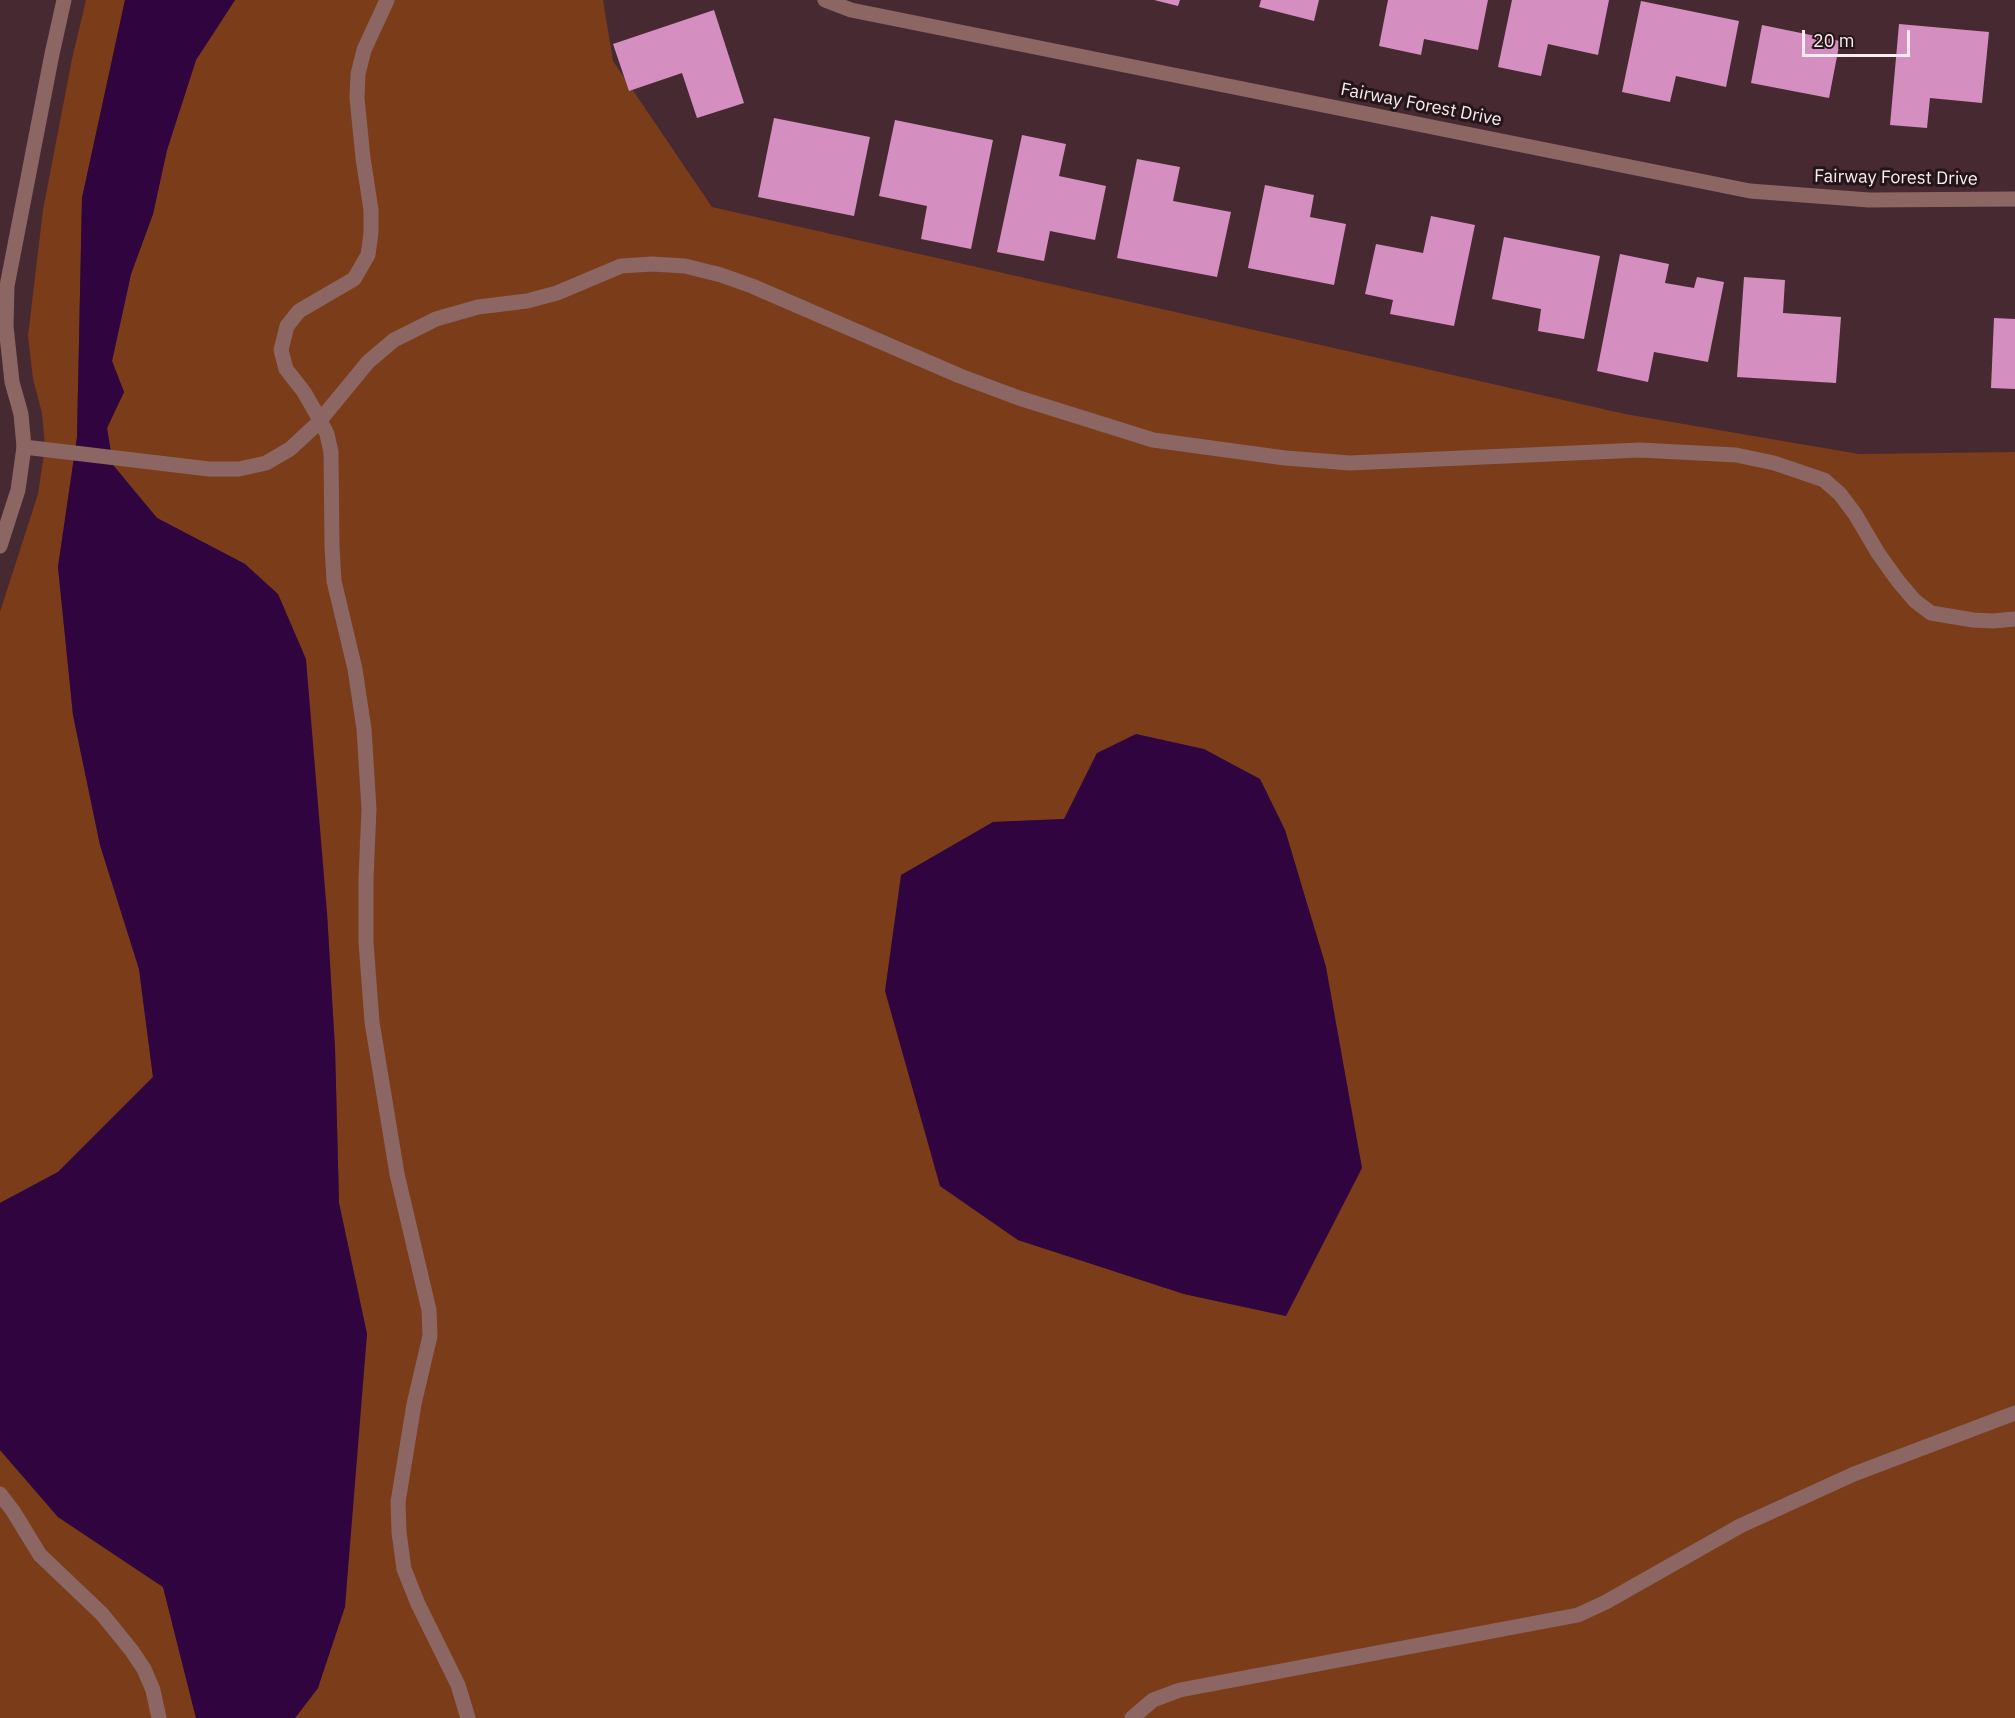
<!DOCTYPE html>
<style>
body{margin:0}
#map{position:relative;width:2015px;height:1718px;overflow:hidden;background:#462931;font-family:"IBM Plex Sans",sans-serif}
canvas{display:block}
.scale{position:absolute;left:1802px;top:30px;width:108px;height:27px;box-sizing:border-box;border:3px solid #ffebf0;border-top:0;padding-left:8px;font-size:18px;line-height:21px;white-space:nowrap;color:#ffebf0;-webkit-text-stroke:4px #23161a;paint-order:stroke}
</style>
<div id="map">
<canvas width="2015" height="1718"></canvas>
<div class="scale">20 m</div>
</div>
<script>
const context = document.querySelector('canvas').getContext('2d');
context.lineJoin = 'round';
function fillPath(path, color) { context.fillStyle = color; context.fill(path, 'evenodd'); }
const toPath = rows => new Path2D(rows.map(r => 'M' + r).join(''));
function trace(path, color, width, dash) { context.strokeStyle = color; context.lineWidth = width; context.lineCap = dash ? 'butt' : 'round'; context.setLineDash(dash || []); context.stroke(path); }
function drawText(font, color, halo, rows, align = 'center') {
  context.font = font + ' "IBM Plex Sans",sans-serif'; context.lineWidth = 6; context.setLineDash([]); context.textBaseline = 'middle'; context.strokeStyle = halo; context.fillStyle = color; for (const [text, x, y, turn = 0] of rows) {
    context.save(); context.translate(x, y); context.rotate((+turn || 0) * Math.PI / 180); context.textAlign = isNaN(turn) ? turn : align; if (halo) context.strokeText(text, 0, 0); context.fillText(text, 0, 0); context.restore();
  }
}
fillPath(toPath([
 [86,0,125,0,82,198,77,437,58,567,73,715,100,845,139,969,153,1077,58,1172,0,1203,0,612,38,494,45,447,42,413,33,379,28,336,43,210,72,59],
 [235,0,603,0,613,61,712,207,1625,414,1859,454,2015,452,2015,1718,295,1718,318,1688,367,1334,339,1203,335,1049,327,913,245,564,157,518,113,465,107,428,124,392,112,361,131,274,153,214,167,150,196,60],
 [1097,753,1260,779,1285,830,1326,967,1286,1316,1184,1294,1018,1240,940,1186,993,822,1065,819],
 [0,1450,58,1517,163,1587,196,1718,0,1718]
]), '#7b3c19');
fillPath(toPath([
 [125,0,235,0,196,60,167,150,153,214,131,274,112,361,124,392,107,428,113,465,157,518,245,564,278,594,306,659,327,913,335,1049,339,1203,367,1334,345,1607,318,1688,295,1718,196,1718,163,1587,58,1517,0,1450,0,1203,58,1172,153,1077,139,969,100,845,73,715,58,567,77,437,82,198],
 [1136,734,1204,749,1260,779,1285,830,1326,967,1362,1168,1286,1316,1184,1294,1018,1240,940,1186,885,991,901,875,993,822,1064,819,1097,753]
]), '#30043f');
fillPath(toPath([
 [1154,0,1180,0,1178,6],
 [1261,0,1319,0,1314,21,1259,7],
 [1388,0,1488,0,1478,50,1424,39,1421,55,1379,46],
 [1512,0,1609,0,1598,55,1548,44,1541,76,1498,67],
 [1641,1,1739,21,1726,87,1676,76,1670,102,1622,92],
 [714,10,744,103,697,118,682,73,629,91,613,44],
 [1899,24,1989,32,1982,103,1930,98,1927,128,1890,125],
 [1762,25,1840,41,1829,98,1751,83],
 [774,118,870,137,854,216,758,197],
 [895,120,993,140,971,249,921,239,927,206,879,196],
 [1022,135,1066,144,1059,176,1106,186,1095,240,1050,231,1044,261,997,252],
 [1137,159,1180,167,1173,201,1231,212,1217,277,1117,258],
 [1265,185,1314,195,1310,217,1346,224,1334,285,1248,268],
 [1431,216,1475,225,1454,326,1390,314,1393,300,1365,294,1376,244,1423,253],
 [1504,237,1600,256,1584,339,1538,331,1541,309,1492,299],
 [1620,254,1669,264,1665,283,1694,288,1697,277,1724,282,1708,362,1654,352,1648,382,1597,371],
 [1744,277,1785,280,1783,313,1841,317,1836,383,1737,377],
 [1994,318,2015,319,2015,389,1991,388]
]), '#d58ec0');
trace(toPath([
 [387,0,364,50,358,74,357,98,363,158,371,210,371,233,368,255,354,279,299,311,287,326,281,350,286,369,304,392,320,420,327,434,331,452,332,546,334,581,355,669,364,729,369,809,366,878,366,942,372,1022,397,1174,429,1310,430,1336,414,1404,398,1502,399,1532,404,1569,418,1604,458,1685,468,1718],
 [24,447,209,469,239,469,266,463,290,449,317,424,368,362,394,340,436,319,478,307,527,301,557,293,621,266,652,264,685,266,721,275,752,286,960,376,1019,398,1153,440,1285,458,1350,463,1640,450,1736,455,1774,463,1824,480,1840,494,1855,514,1878,553,1898,581,1915,601,1931,613,1973,620,1993,621,2015,619],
 [0,1494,13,1511,40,1555,102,1614,132,1651,144,1669,153,1690,159,1718],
 [1132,1718,1153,1700,1180,1690,1578,1615,1606,1602,1740,1526,1854,1474,2015,1413]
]), '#8b6663', 15);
trace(toPath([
 [825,0,851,10,1750,191,1869,200,2015,199],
 [0,546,18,490,24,447,21,414,12,382,6,326,7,286,52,54,64,0]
]), '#8b6663', 15);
drawText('18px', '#ffebf0', '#23161a', [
 ["Fairway Forest Drive",1421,105,11],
 ["Fairway Forest Drive",1896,178,1]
]);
</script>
